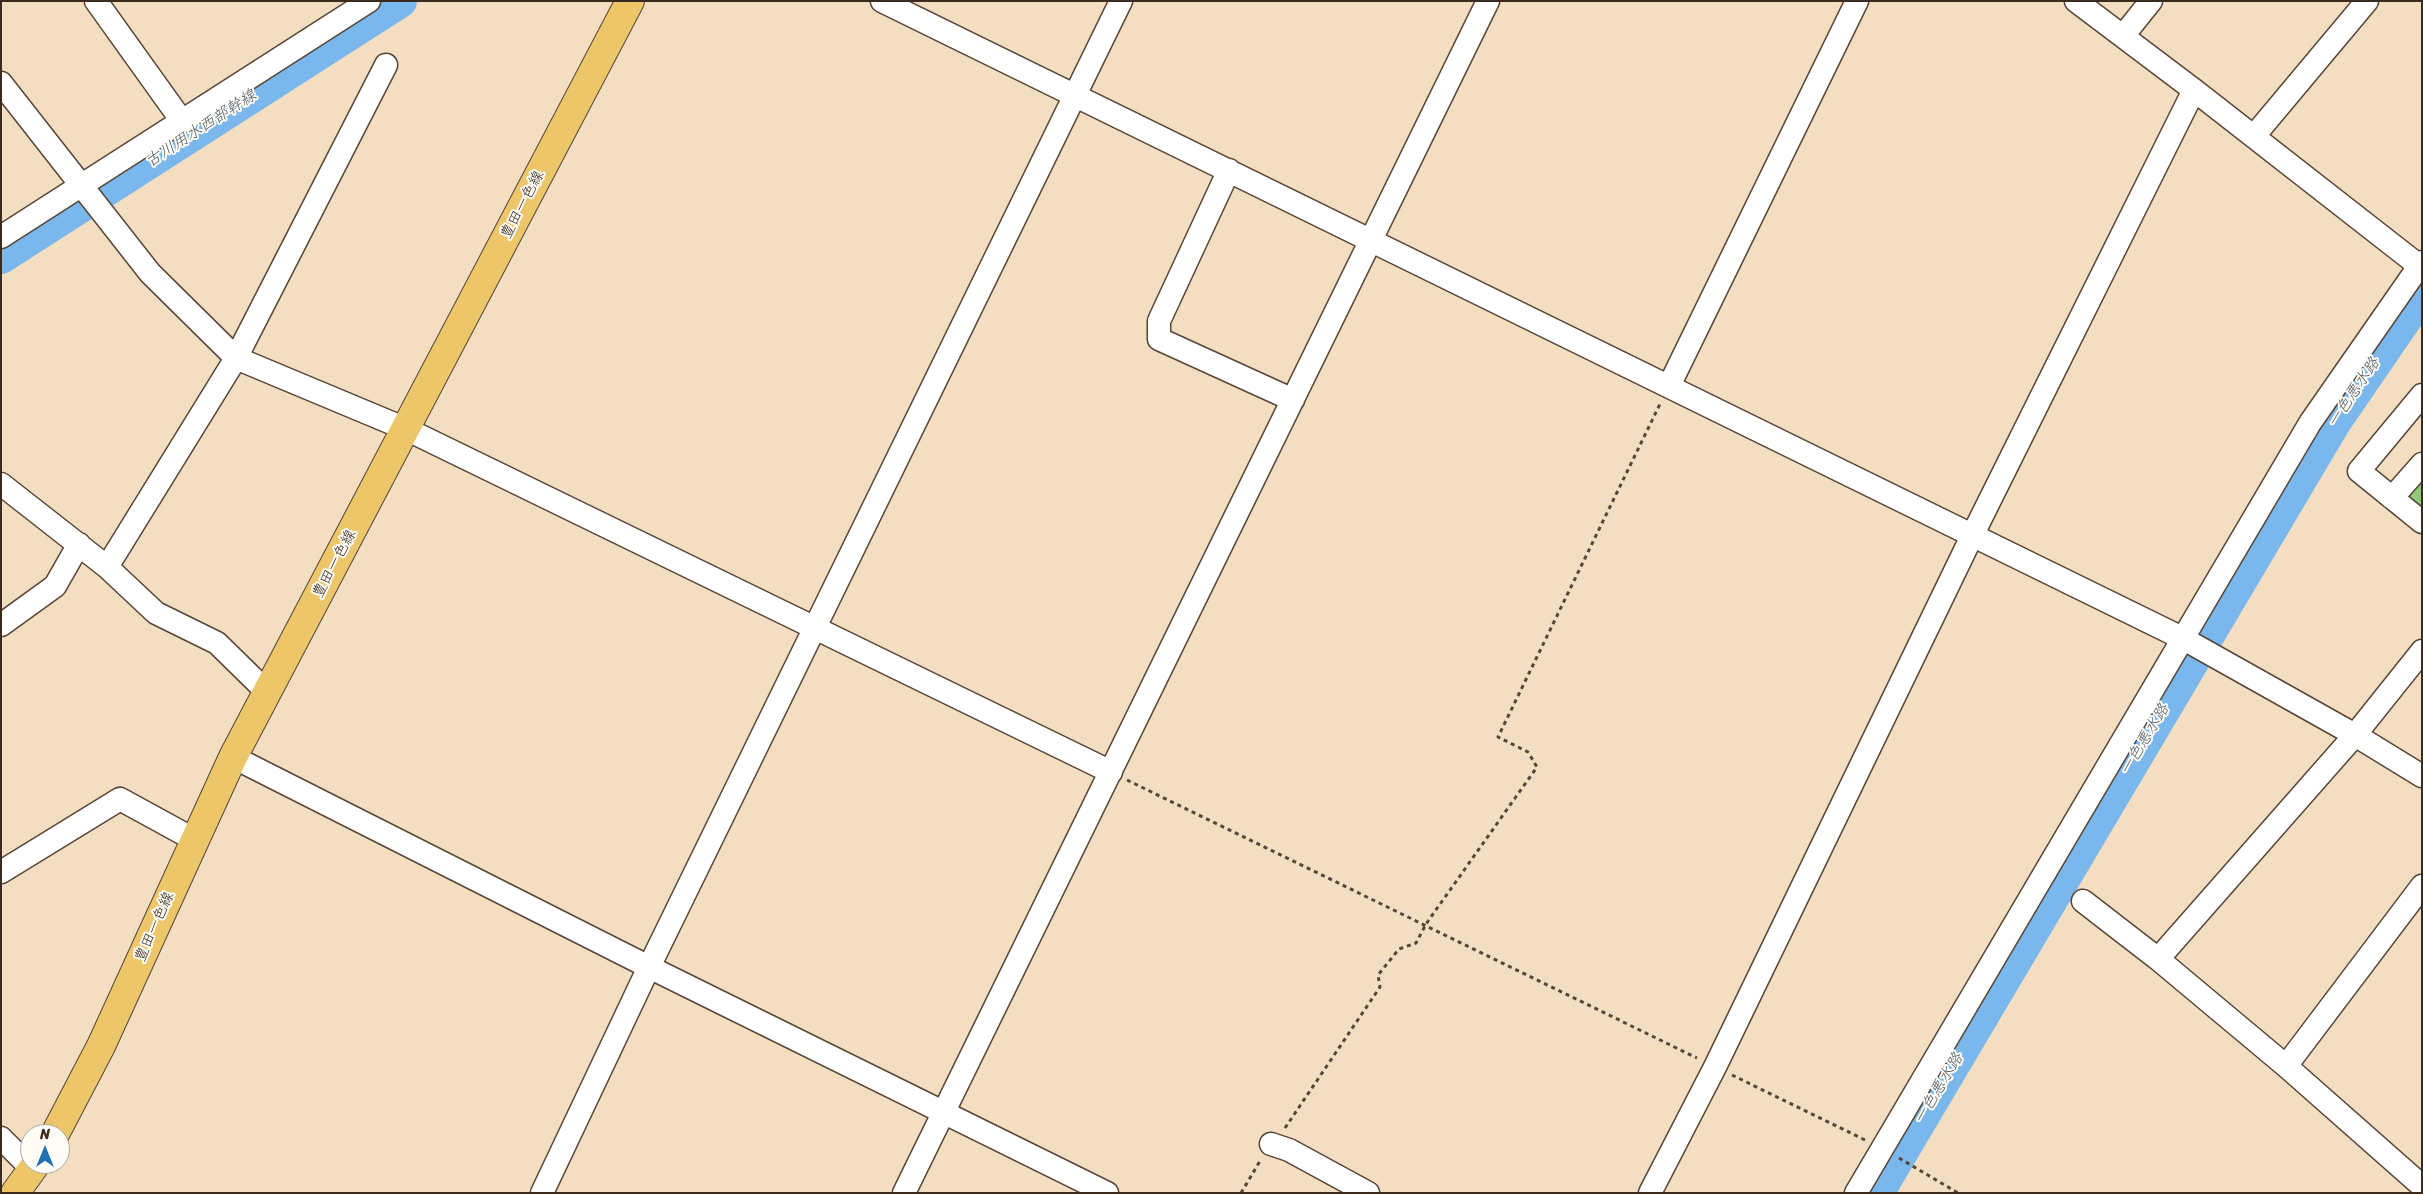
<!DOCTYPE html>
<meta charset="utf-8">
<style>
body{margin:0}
#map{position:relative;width:2423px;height:1194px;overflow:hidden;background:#f3dec2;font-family:Sriracha,sans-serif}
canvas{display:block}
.frame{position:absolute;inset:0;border:2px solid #3b2a1e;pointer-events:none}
.north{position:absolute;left:20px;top:1124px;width:50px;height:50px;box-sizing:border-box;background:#fdfcf7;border:1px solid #afa8a0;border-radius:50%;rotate:0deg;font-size:14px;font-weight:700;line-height:20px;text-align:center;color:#3b2a1e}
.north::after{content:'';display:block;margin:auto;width:18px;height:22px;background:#1f6fb2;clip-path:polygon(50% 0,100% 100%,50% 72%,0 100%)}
</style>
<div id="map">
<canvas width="2423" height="1194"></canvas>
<div class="frame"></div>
<div class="north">N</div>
</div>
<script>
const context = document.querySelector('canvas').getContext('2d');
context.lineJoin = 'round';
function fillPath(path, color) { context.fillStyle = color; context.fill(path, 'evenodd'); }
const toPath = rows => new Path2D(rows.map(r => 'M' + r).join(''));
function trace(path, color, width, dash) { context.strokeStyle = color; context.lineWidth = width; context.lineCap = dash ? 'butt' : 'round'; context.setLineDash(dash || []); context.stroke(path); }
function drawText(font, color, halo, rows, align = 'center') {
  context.font = font + ' Sriracha,"Klee One",sans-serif'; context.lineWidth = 4; context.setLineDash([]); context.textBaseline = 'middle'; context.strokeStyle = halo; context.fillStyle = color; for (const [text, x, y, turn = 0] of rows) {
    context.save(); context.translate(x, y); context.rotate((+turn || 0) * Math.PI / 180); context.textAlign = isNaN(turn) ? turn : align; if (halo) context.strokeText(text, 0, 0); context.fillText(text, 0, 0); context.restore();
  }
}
fillPath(toPath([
 [2422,470,2422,518,2396,499]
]), '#92c97b');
trace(toPath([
 [1,257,400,1],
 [1877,1193,2333,424,2422,294]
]), '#79b7ec', 34);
const minor = toPath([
 [96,1,182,121],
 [882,1,2182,638,2355,735,2422,776],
 [2076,1,2194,90,2422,268],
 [2123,36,2151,1],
 [1,83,150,273,236,358,406,429,1111,772],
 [2254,136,2367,1],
 [1229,170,1159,321,1159,339,1293,400],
 [1,237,369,1],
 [1669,386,1857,1],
 [2422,395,2359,471,2422,522],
 [1,484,107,567,156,613,217,643,268,693],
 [2392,498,2422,464],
 [107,567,236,358,386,65],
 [1,625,55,586,79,544],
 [233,757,649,967,1107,1193],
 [1,872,120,799,195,840],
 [2083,901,2158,959,2286,1066,2422,1186],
 [2158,959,2355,735,2422,651],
 [2286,1066,2422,886],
 [1,1138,32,1169],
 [1271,1144,1289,1150,1368,1193],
 [542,1193,649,967,1121,1],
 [904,1193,1488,1],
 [1650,1193,1715,1067,1972,536,2194,90],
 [1856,1193,2310,423,2422,262]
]);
const major = toPath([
 [55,1134,101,1046,233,757,630,1],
 [15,1193,36,1164]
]);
trace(minor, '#574537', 25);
trace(major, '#574537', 30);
trace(toPath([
 [1127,780,1697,1058],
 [1732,1075,1865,1140],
 [1285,1128,1380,987,1378,975,1399,949,1416,943,1426,924,1537,767,1528,752,1498,737,1660,404],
 [1899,1158,1958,1193],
 [1241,1193,1260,1161]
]), '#574537', 3, [4, 4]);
trace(minor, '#fff', 22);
trace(major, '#ecc669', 28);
drawText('15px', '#3b2a1e', '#fdfcf7', [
 ["豊田一色線",523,205,-62],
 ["豊田一色線",335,564,-62],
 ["豊田一色線",155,927,-66]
]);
drawText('italic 16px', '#515b66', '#fdfcf7', [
 ["古川用水西部幹線",201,129,-33],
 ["一色悪水路",2354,393,-56],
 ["一色悪水路",2145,740,-59],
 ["一色悪水路",1939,1089,-59]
]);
</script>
